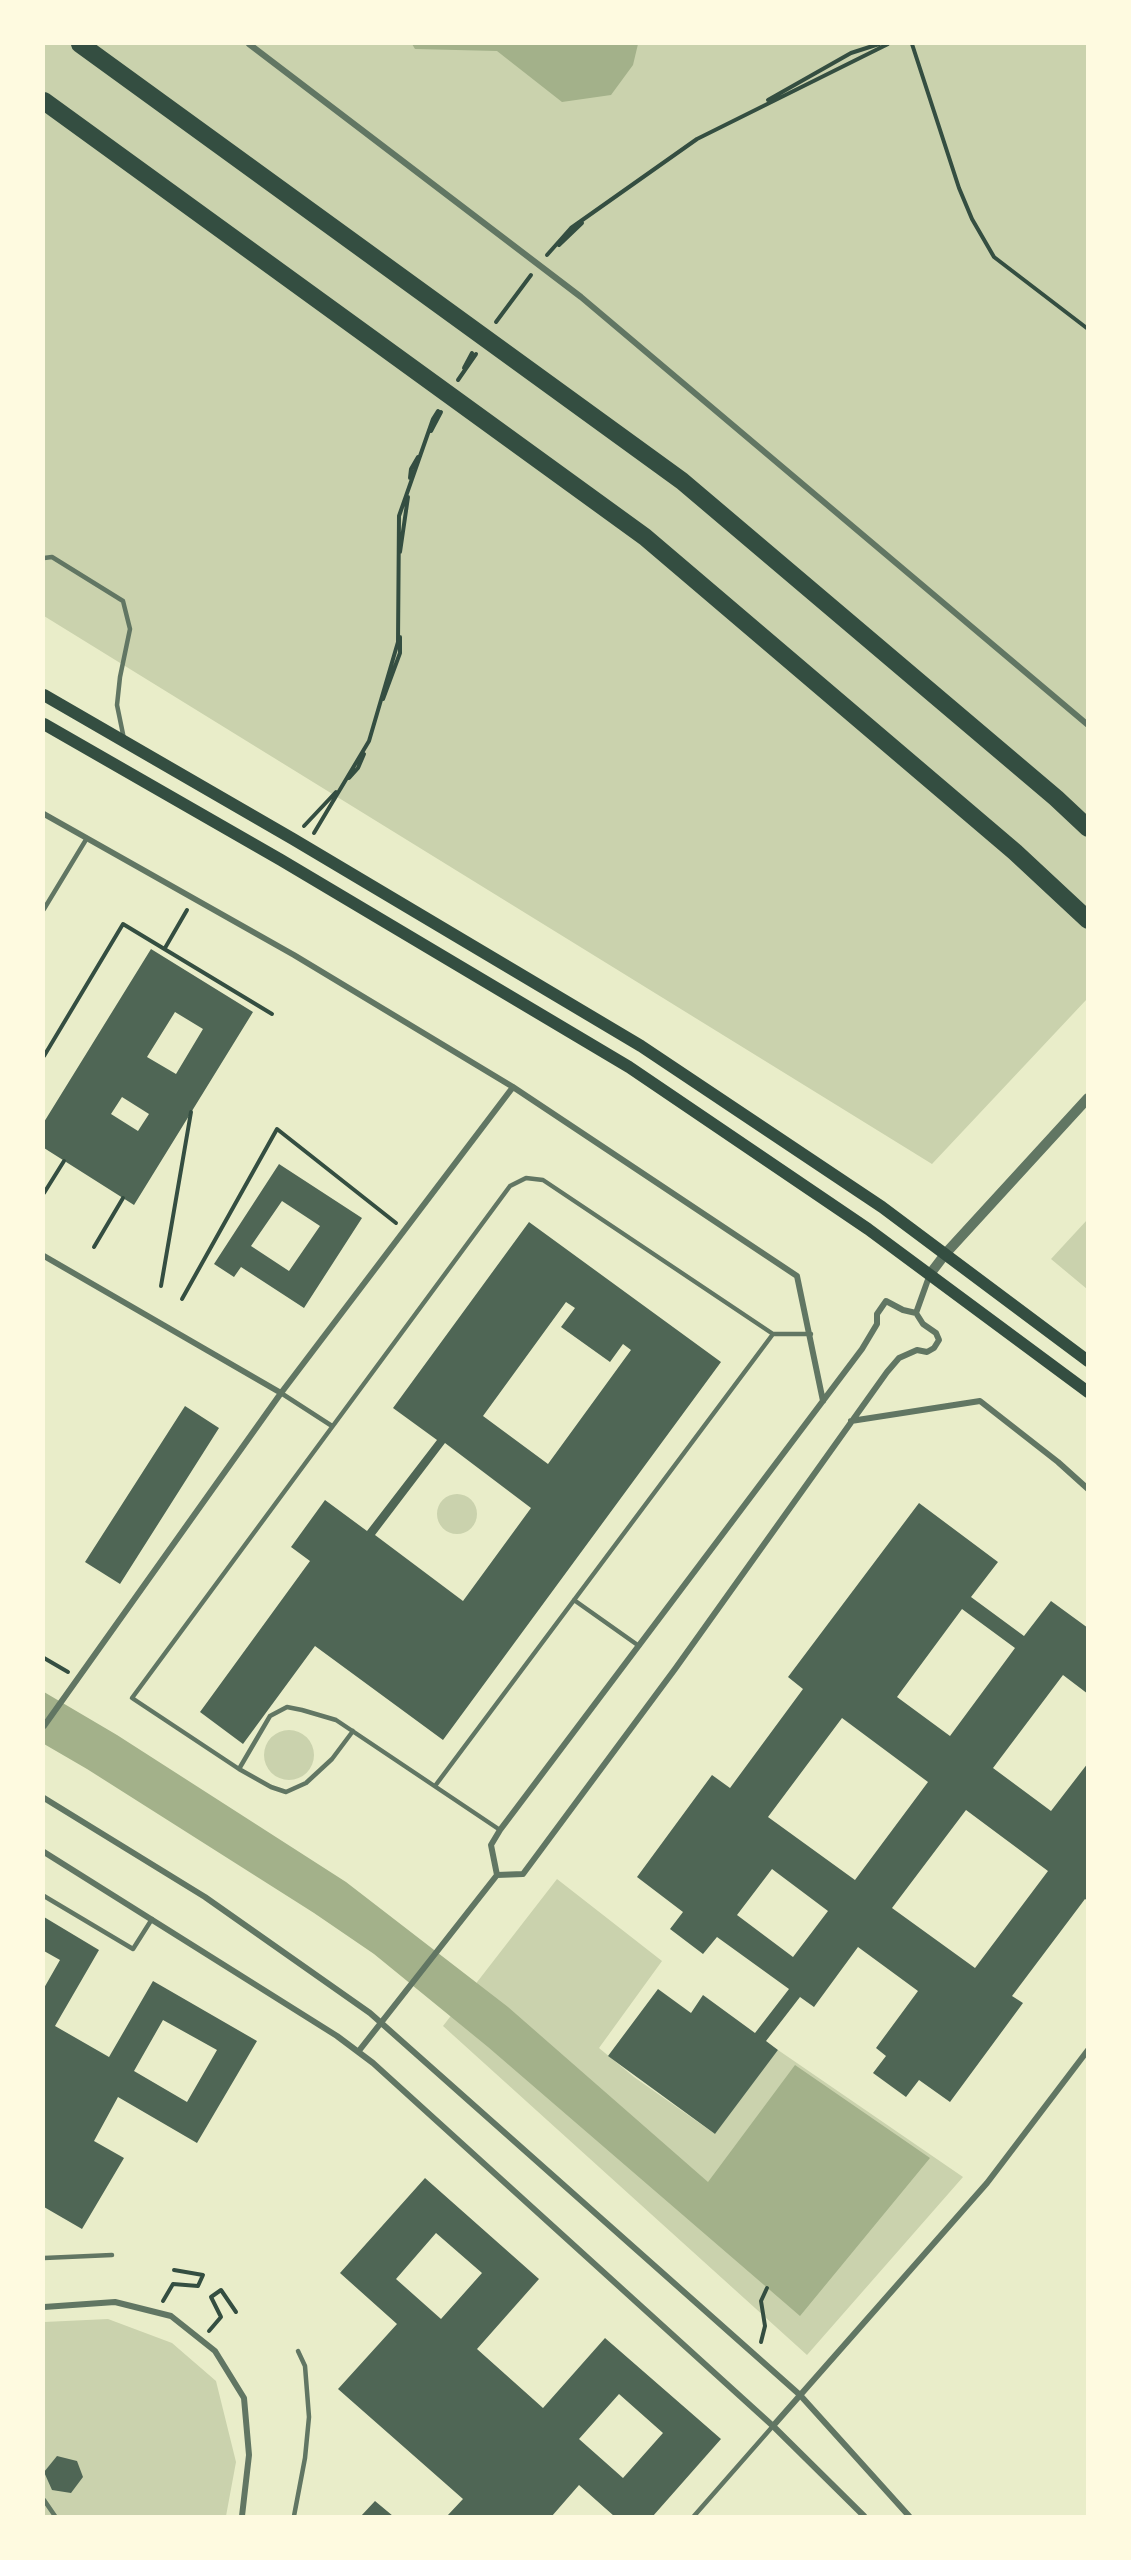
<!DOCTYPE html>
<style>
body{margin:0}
#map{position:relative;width:1131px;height:2560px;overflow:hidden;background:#e9edc9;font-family:"Varela Round",sans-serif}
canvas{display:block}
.frame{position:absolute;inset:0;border:45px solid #fefae0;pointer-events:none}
</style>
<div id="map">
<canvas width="1131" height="2560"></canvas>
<div class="frame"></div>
</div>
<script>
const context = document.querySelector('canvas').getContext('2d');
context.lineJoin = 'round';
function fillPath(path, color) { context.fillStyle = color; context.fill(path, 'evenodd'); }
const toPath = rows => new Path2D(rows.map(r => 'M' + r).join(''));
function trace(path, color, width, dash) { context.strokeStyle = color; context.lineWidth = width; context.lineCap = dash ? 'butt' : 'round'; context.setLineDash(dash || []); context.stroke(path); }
fillPath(toPath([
 [44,44,1087,44,1087,999,932,1164,44,616],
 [1087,1220,1087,1289,1051,1259],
 '437 1514a20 20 0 1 1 40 0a20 20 0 1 1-40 0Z',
 '264 1755a25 25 0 1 1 50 0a25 25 0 1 1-50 0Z',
 [557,1879,662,1961,599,2048,634,2077,715,2134,778,2050,963,2177,807,2355,443,2026],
 [108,2319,172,2343,216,2381,236,2462,226,2516,44,2516,44,2322]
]), '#cad2ad');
fillPath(toPath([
 [412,44,638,44,633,65,611,95,562,102,497,51,415,49],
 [44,1692,117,1735,346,1882,508,2007,708,2182,795,2065,930,2158,800,2316,488,2047,374,1954,314,1913,87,1769,44,1744]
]), '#a3b18a');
fillPath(toPath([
 [151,949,253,1012,134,1205,44,1148,44,1122],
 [175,1012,203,1029,176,1074,147,1057],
 [122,1097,149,1114,138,1131,111,1114],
 [279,1164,362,1218,304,1308,241,1267,234,1277,214,1264],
 [282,1201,320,1226,289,1271,251,1246],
 [529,1222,721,1362,443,1740,315,1646,243,1744,200,1712,310,1561,291,1547,325,1500,367,1531,437,1440,393,1408],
 [566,1302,575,1308,561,1327,610,1362,623,1344,631,1350,548,1464,483,1416],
 [445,1443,531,1508,463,1601,375,1535],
 [185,1406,219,1428,120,1584,85,1562],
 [919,1503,998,1562,971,1597,1024,1636,1051,1601,1088,1628,1088,1694,1063,1675,993,1768,1051,1811,1088,1763,1088,1901,1085,1899,1012,1996,1023,2003,950,2102,919,2080,906,2097,873,2073,886,2056,876,2048,918,1991,858,1947,814,2007,800,1997,766,2041,778,2050,715,2134,608,2056,658,1989,691,2013,703,1995,755,2033,789,1989,717,1937,703,1954,670,1929,683,1912,637,1877,712,1775,730,1788,803,1689,788,1677],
 [962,1609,1015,1648,950,1736,897,1697],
 [842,1718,928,1782,855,1880,768,1817],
 [966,1810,1048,1871,975,1968,892,1908],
 [772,1869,828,1911,793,1957,737,1915],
 [44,1917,99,1950,55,2026,109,2057,153,1981,257,2041,197,2143,118,2097,94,2141,124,2158,82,2229,44,2207,44,1988,60,1960,44,1951],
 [163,2020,217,2050,187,2102,134,2071],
 [425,2178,539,2279,477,2349,543,2408,605,2338,721,2439,653,2516,614,2516,579,2485,552,2516,447,2516,463,2499,338,2389,397,2324,340,2273],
 [436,2233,482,2273,441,2319,396,2279],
 [619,2394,663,2433,623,2478,579,2439],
 [57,2456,77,2461,83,2477,71,2493,52,2490,44,2472],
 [375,2501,393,2516,361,2516]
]), '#4f6655');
trace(toPath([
 [912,44,959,188,972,219,994,257,1088,329],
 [768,100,851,53,879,44],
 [559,245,582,223],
 [547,255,571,228,697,139,888,44],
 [496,322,531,275],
 [464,368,472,353],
 [458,380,476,354],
 [431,431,441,412],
 [410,478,411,469,418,457],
 [400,552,408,497],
 [383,699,400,653,400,637],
 [349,778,358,768,364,754],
 [304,826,336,792],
 [314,833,369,741,398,642,399,516,433,419,438,411],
 [165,948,187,910],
 [44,1056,123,924,272,1014],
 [44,1193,64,1161],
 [94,1247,123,1198],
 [161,1286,191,1112],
 [182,1299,277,1129,396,1223],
 [44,1658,68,1672],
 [163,2301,173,2284,198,2286,203,2275,174,2270],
 [209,2331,221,2317,211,2297,221,2290,236,2312],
 [761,2342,765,2326,761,2301,767,2288]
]), '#344e41', 4);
trace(toPath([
 [44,558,52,557,123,601,130,629,120,677,117,705,124,739],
 [44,909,87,838],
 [281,1393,332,1426],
 [574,1600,639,1646],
 [353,1731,332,1759,306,1783,286,1792,271,1787,239,1769,132,1698,510,1186,526,1178,543,1180,773,1334,811,1334],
 [239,1769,270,1716,287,1707,302,1710,336,1720,500,1830],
 [435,1786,773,1334],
 [44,1896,133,1949,152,1919],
 [44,2258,112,2255],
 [44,2500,55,2516],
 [294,2516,305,2458,309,2417,305,2366,298,2351],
 [694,2516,773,2426]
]), '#617663', 4.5);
trace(toPath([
 [249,44,581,297,1088,725],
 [44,814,294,955,513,1087,797,1276,823,1401],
 [44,1256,281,1393],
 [916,1313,930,1274],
 [851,1421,980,1401,1058,1462,1088,1489],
 [44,1726,281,1393,513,1087],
 [44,1798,205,1897,370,2013,800,2395,909,2516],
 [44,1852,337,2036,373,2063,773,2426,864,2516],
 [358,2052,497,1875,491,1845,500,1830,862,1349,877,1324,877,1314,886,1301,903,1310,916,1313,923,1324,936,1333,939,1340,934,1348,927,1352,917,1350,899,1358,887,1372,675,1669,523,1874,497,1875],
 [44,2307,115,2302,171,2316,215,2351,244,2398,249,2455,242,2516],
 [773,2426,987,2183,1088,2050]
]), '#617663', 6);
trace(toPath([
 [930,1274,946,1253,1088,1098]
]), '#617663', 10);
trace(toPath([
 [44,695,293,839,641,1046,882,1207,1088,1361],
 [44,724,281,860,629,1067,868,1229,1088,1392]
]), '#344e41', 12);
trace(toPath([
 [80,44,682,481,1056,798,1088,828],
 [44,101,645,537,1015,852,1088,920]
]), '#344e41', 18);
</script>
